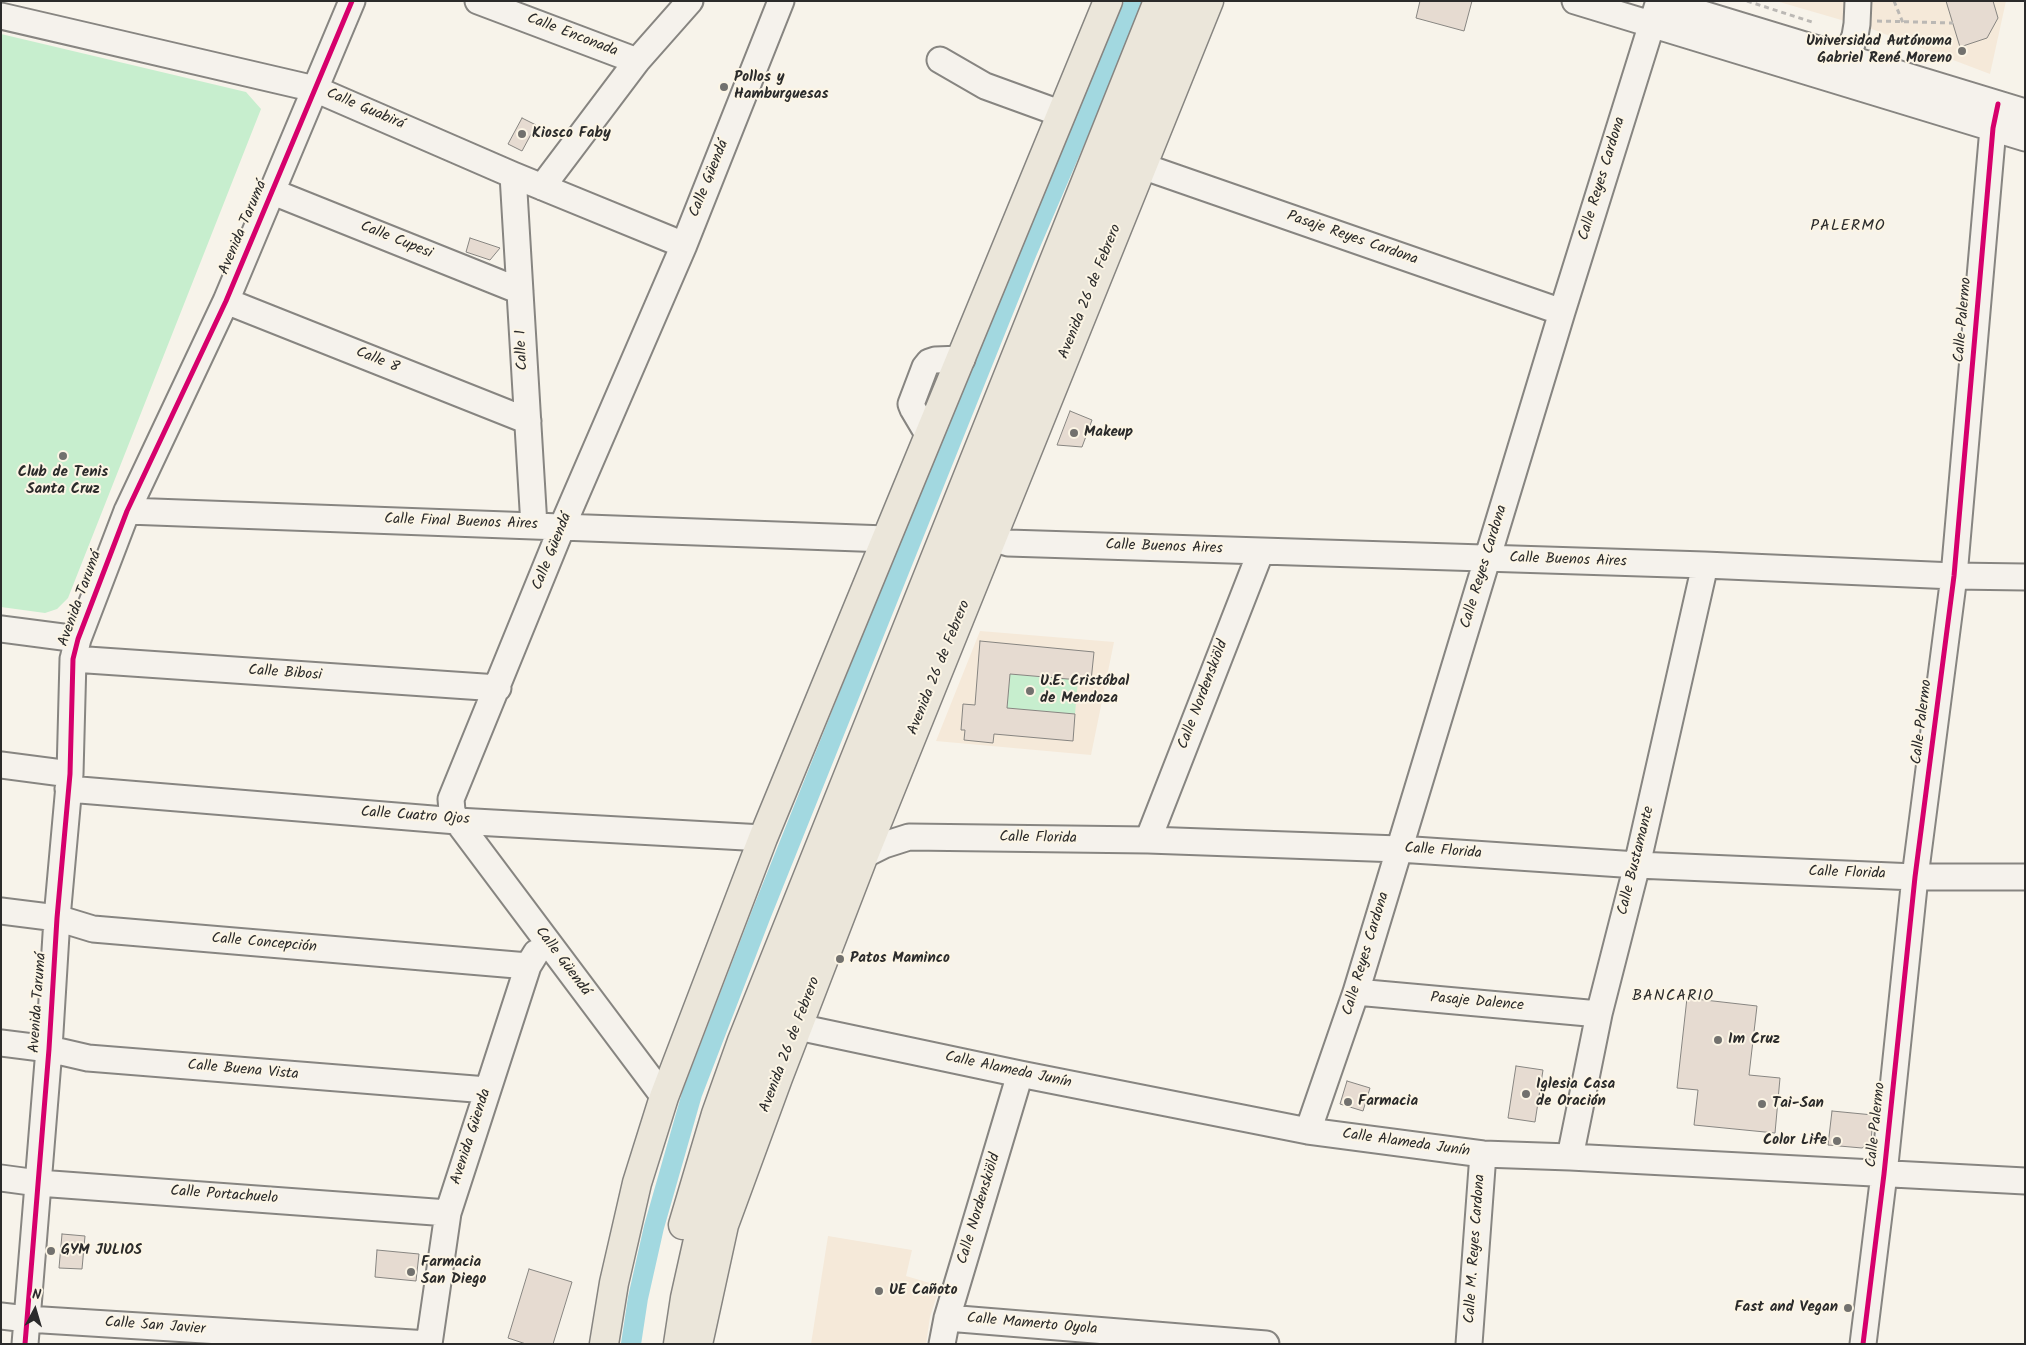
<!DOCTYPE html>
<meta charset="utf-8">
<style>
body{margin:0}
#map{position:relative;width:2026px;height:1345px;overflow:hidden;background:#f7f3ea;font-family:Kalam,sans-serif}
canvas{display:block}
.frame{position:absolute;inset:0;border:2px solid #2b2b2b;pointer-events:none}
.north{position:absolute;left:10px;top:1285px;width:50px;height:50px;-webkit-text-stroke:4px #fcf5e5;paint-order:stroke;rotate:6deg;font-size:14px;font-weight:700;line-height:20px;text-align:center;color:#2b2b2b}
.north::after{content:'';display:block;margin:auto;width:18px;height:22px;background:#2b2b2b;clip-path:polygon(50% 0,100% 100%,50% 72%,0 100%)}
</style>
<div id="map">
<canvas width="2026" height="1345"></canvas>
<div class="frame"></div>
<div class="north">N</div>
</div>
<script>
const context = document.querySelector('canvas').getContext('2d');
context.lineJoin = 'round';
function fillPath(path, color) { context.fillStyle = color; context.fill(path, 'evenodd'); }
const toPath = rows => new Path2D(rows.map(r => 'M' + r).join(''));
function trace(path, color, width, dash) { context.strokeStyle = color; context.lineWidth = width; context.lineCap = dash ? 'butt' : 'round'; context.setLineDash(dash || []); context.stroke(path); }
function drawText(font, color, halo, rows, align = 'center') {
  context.font = font + ' Kalam,sans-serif'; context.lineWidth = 4; context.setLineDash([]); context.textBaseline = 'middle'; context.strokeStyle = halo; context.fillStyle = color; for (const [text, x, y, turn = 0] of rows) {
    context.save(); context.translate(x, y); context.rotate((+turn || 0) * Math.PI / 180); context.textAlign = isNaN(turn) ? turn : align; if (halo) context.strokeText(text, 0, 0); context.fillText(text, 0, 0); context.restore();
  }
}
fillPath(toPath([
 [1776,1,2006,1,1990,74,1869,28],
 [980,631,1114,642,1091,755,936,741],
 [828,1236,912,1250,906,1276,940,1286,930,1317,926,1344,811,1344]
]), '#f5e9d9');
fillPath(toPath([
 [1,34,246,92,261,109,68,598,57,609,45,613,1,607],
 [1010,674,1078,680,1075,714,1007,708]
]), '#c7eece');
trace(toPath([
 [631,1344,638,1298,654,1227,692,1094,761,915,1027,252,1135,1]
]), '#a2d8e0', 20);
const building = toPath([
 [1420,1,1472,1,1464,31,1416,18,1420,1],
 [1946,1,1993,1,1998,18,1987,38,1960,47,1946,1],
 [522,118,536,125,522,151,508,144,522,118],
 [470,238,500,248,490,260,466,252,470,238],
 [1070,411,1092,420,1082,447,1057,445,1070,411],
 [980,641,1094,652,1091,681,1010,674,1007,708,1075,714,1073,741,994,734,993,743,964,740,965,730,961,730,963,704,975,705,980,641],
 [1687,998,1757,1006,1749,1075,1780,1078,1775,1133,1694,1125,1698,1090,1677,1088,1687,998],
 [1516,1066,1543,1070,1535,1122,1508,1118,1516,1066],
 [1347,1081,1370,1088,1363,1111,1340,1104,1347,1081],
 [1832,1111,1873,1115,1871,1143,1862,1148,1828,1145,1832,1111],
 [62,1234,85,1236,82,1269,59,1268,62,1234],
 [377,1250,419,1254,416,1281,375,1277,377,1250],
 [529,1269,572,1282,553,1344,526,1344,508,1338,529,1269]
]);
fillPath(building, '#e6dbd1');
trace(building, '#878581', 1);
const minor = toPath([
 [478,1,637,61],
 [1575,1,2025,138],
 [1660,1,2025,112],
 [1,16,315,89,513,175,684,245],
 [940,60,985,86,1062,114],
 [1840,73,1855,36,1857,24,1858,1],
 [1142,166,1562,312],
 [513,175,534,526],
 [542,187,637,61,690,1],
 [273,192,520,291],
 [226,301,528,421],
 [929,436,913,409,911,404,925,367,929,362,935,360,962,359],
 [127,511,886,539],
 [993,538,1008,543,1705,565,1954,576,2025,577],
 [1,629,78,639],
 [73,659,498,688],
 [1,765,70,774],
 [68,789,457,821,763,838],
 [1148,840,1261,551],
 [864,855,884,845,909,837,1148,840,1399,849,1637,865,1915,877,2025,877],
 [1,911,57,918,93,929,528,966],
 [1356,992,1599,1014],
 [798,1027,1020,1074,1308,1131,1483,1154,1570,1157,2025,1181],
 [1,1043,49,1049,88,1058,487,1090],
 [664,1097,457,821,452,811,451,799,562,527,684,245,781,1],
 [1308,1131,1356,992,1562,312,1659,1],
 [1570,1157,1599,1014,1637,865,1705,565],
 [1,1178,38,1183,448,1213],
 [1,1316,27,1319,429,1344],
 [947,1318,1266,1344],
 [25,1344,49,1049,57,918,70,774,73,659,78,639,127,511,226,301,352,1],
 [429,1344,448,1213,528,966,536,953],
 [942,1344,947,1318,1020,1074],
 [1469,1344,1483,1154],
 [1863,1344,1884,1174,1915,877,1954,576,1993,128,1998,104]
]);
const major = toPath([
 [683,1225,716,1114,742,1041,1158,1],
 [604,1344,614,1283,637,1183,664,1097,763,838,1108,1],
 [678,1344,685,1298,702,1222,778,1006,1180,1],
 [698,1344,724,1225,778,1078,864,855,1209,1]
]);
trace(minor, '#878581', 29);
trace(major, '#878581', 31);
trace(toPath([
 [1747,1,1815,23],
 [1894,1,1903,23],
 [1877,21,1953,23]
]), '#bbb8b4', 3, [5, 4]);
trace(minor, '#f5f2ec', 25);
trace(major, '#ebe6da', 28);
trace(toPath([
 [25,1344,49,1049,57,918,70,774,73,659,78,639,127,511,226,301,352,1],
 [1863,1344,1884,1174,1915,877,1954,576,1993,128,1998,104]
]), '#d6006c', 5);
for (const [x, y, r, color] of [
 [1962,51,5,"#72716e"],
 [724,87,5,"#72716e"],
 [522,134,5,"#72716e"],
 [1074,433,5,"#72716e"],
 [63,456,5,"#72716e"],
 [1030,691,5,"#72716e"],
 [840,959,5,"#72716e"],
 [1718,1040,5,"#72716e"],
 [1526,1094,5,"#72716e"],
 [1348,1102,5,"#72716e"],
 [1762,1104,5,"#72716e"],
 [1837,1141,5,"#72716e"],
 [51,1251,5,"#72716e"],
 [411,1272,5,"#72716e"],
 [879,1291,5,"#72716e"],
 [1848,1308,5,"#72716e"]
]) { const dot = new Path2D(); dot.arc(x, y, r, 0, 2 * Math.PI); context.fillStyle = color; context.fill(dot); trace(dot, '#fcf5e5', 2); }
drawText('15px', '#2b2b2b', '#fcf5e5', [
 ["Calle Enconada",572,36,21],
 ["Calle Guabirá",365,110,23],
 ["Calle Güendá",710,179,-68],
 ["Calle Reyes Cardona",1603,179,-73],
 ["Avenida Tarumá",244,228,-67],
 ["Pasaje Reyes Cardona",1352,239,19],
 ["Calle Cupesi",396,241,22],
 ["Avenida 26 de Febrero",1091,292,-68],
 ["Calle Palermo",1964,320,-85],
 ["Calle 1",523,350,-93],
 ["Calle 8",377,361,22],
 ["Calle Final Buenos Aires",461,523,2],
 ["Calle Buenos Aires",1164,548,2],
 ["Calle Güendá",553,552,-68],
 ["Calle Buenos Aires",1568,561,2],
 ["Calle Reyes Cardona",1485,567,-73],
 ["Avenida Tarumá",81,599,-70],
 ["Avenida 26 de Febrero",940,668,-68],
 ["Calle Bibosi",285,674,4],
 ["Calle Nordenskiöld",1204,695,-69],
 ["Calle Palermo",1923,722,-83],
 ["Calle Cuatro Ojos",415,817,4],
 ["Calle Florida",1038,839,1],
 ["Calle Florida",1443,852,4],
 ["Calle Bustamante",1637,861,-76],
 ["Calle Florida",1847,874,2],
 ["Calle Concepción",264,944,5],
 ["Calle Reyes Cardona",1367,954,-73],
 ["Calle Güendá",562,962,53],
 ["Avenida Tarumá",39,1003,-86],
 ["Pasaje Dalence",1477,1003,5],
 ["Avenida 26 de Febrero",791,1045,-69],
 ["Calle Buena Vista",243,1071,5],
 ["Calle Alameda Junín",1008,1071,12],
 ["Calle Palermo",1877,1125,-84],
 ["Avenida Güenda",472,1137,-72],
 ["Calle Alameda Junín",1406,1144,8],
 ["Calle Portachuelo",224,1196,4],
 ["Calle Nordenskiöld",980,1209,-73],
 ["Calle M. Reyes Cardona",1476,1249,-86],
 ["Calle Mamerto Oyola",1032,1325,5],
 ["Calle San Javier",155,1327,4]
]);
drawText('bold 15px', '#2b2b2b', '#fcf5e5', [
 ["Universidad Autónoma",1952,42,"right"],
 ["Gabriel René Moreno",1952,59,"right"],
 ["Pollos y",734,78],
 ["Hamburguesas",734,95],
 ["Kiosco Faby",532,134],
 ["Makeup",1084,433],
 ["Club de Tenis",63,473,"center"],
 ["Santa Cruz",63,490,"center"],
 ["U.E. Cristóbal",1040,682],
 ["de Mendoza",1040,699],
 ["Patos Maminco",850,959],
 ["Im Cruz",1728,1040],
 ["Iglesia Casa",1536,1085],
 ["de Oración",1536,1102],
 ["Farmacia",1358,1102],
 ["Tai-San",1772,1104],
 ["Color Life",1827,1141,"right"],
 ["GYM JULIOS",61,1251],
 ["Farmacia",421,1263],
 ["San Diego",421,1280],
 ["UE Cañoto",889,1291],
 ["Fast and Vegan",1838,1308,"right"]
], 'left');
context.letterSpacing = '1px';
drawText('16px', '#2b2b2b', '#fcf5e5', [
 ["PALERMO",1848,227],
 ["BANCARIO",1673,997]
]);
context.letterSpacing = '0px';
</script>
